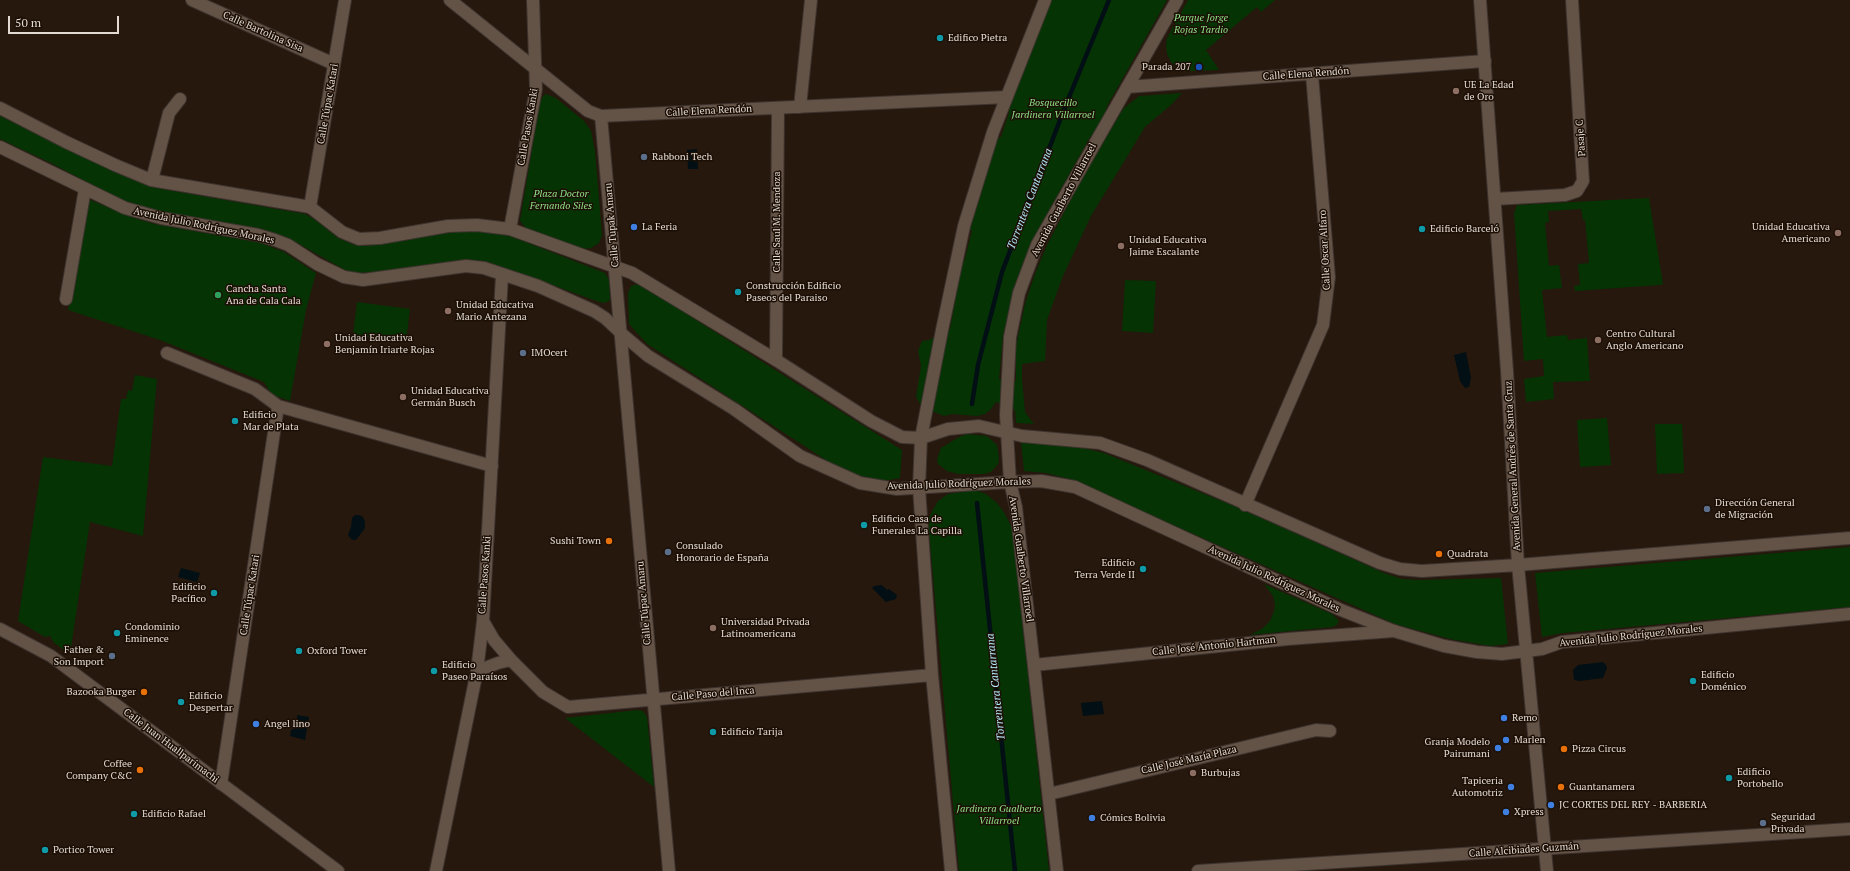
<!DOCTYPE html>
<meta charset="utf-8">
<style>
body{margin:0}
#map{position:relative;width:1850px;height:871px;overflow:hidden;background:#26180d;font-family:"PT Serif",serif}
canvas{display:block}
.scale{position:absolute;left:8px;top:16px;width:111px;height:18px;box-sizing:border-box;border:2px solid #e3dad2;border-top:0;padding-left:5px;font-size:12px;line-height:14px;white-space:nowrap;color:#e3dad2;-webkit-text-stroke:3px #1c0f05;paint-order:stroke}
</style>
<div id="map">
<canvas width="1850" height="871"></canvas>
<div class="scale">50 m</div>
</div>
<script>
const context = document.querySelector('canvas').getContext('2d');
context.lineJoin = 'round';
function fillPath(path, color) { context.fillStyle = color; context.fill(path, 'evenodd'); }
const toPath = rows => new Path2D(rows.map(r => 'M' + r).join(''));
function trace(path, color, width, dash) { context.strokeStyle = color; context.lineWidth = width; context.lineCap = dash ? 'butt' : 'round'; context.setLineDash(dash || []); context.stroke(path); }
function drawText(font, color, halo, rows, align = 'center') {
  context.font = font + ' "PT Serif",serif'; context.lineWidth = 3; context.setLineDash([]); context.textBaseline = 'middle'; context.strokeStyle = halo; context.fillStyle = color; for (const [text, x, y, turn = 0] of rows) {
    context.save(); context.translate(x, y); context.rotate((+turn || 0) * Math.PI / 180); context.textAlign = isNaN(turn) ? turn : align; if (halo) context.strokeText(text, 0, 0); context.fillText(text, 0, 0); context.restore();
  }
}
fillPath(toPath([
 [1051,0,1167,0,1106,108,1108,112,1095,135,1090,137,1038,230,1027,254,1017,281,1003,336,999,379,1016,381,1016,346,1025,304,1035,274,1047,245,1077,188,1123,109,1139,96,1182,93,1172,104,1145,127,1091,216,1063,276,1047,320,1045,361,1022,364,1022,379,1025,412,1034,424,1016,423,1015,410,996,402,991,409,985,414,977,416,952,414,944,416,922,407,916,397,921,366,918,351,922,341,929,340,944,331,950,329,956,297,954,288,959,265,964,262,972,231,969,229,995,140,1001,137,1009,113,1007,108,1013,90,1020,82,1036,40,1035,35],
 [1188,0,1275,0,1261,12,1257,7,1206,50,1219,70,1193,71,1184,71,1177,68,1171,62,1167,54,1166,46,1167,38],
 [546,94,556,98,584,121,591,131,595,151,602,235,599,243,591,248,583,249,526,228,520,221,540,102,543,96],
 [0,116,81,156,130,178,162,189,305,214,314,219,338,238,354,245,368,246,430,234,457,230,485,232,510,236,605,273,609,280,610,300,605,303,599,302,511,270,473,260,455,261,376,272,358,273,345,270,292,240,283,237,148,210,126,203,51,163,0,139],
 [1649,198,1663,284,1660,285,1575,291,1574,286,1580,285,1578,264,1589,263,1585,220,1583,220,1581,209,1548,211,1549,222,1545,223,1549,266,1559,265,1562,288,1542,290,1547,337,1567,335,1568,340,1587,338,1590,381,1553,382,1554,399,1526,402,1524,379,1544,376,1543,359,1524,361,1514,213,1517,205],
 [88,199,131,217,154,224,261,243,284,252,316,273,306,310,290,401,271,394,264,382,160,340,68,310],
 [1125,280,1156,281,1153,333,1122,331],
 [639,284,902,450,900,478,884,481,858,475,829,462,647,344,629,324,628,293,631,286],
 [357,302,410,309,406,342,353,335],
 [135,375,157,379,143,536,90,522,70,654,54,643,50,636,45,637,18,621,43,457,112,466,121,399,126,399,128,390,132,391],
 [1607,418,1611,465,1580,467,1577,420],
 [1655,424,1682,424,1684,473,1657,474],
 [967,434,987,436,997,445,999,458,998,464,991,472,984,474,958,474,947,471,938,464,937,459,941,448,959,437],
 [1021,442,1083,448,1104,453,1241,509,1384,573,1402,579,1418,580,1501,578,1508,644,1490,646,1450,639,1395,624,1070,479,1046,473,1024,471],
 [976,490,986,494,997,503,1004,512,1012,528,1049,871,959,871,928,519,938,501,948,494],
 [1850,547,1850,607,1563,633,1542,637,1535,573],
 [1264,584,1332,614,1339,621,1337,625,1332,627,1250,635,1262,629,1270,621,1274,611,1275,605,1273,596],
 [637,710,643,711,647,717,654,787,565,718]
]), '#063304');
fillPath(toPath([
 [697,149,698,169,688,169,687,150],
 [1466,352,1471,378,1469,387,1465,388,1460,381,1454,355],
 [355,515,359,515,363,517,365,522,365,528,356,540,352,540,348,535,351,527,352,518],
 [181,568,200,573,197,582,178,577],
 [882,585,887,590,889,589,897,595,896,599,886,602,872,588,874,586],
 [1603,662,1606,665,1607,668,1603,678,1580,681,1574,680,1573,670,1578,665],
 [1102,701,1104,714,1083,716,1081,703],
 [297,715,309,717,305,740,290,736,291,730,298,727]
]), '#020f14');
trace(toPath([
 [972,404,978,365,1002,272,1065,107,1109,0],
 [977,503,1015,871]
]), '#020f14', 4.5);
const street = toPath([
 [192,0,334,64],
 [450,0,588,111,601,116,1007,97],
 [1127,87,1485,61],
 [800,107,811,0],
 [601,116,669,871],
 [152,180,169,113,180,99],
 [1495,199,1565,195,1577,191,1583,181,1572,0],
 [310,207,345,0],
 [510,229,536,89,533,0],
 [66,299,85,189],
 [167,353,255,389,278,406,492,466],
 [776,360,778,108],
 [1245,505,1323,325,1329,277,1312,75],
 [483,621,494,640,511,660,543,692,568,707,932,675],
 [0,629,51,656,338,871],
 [1034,665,1288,639,1394,631],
 [477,671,498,663,511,660],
 [221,784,278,406],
 [1049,794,1316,730,1330,731],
 [436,871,477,671,483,621,502,275],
 [951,871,932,675,919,488,921,438,942,330,964,226,993,132,1045,0],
 [1057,871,1016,507,1010,482,1006,415,1010,337,1019,293,1037,245,1177,0],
 [1198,871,1850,829]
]);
const secondary = toPath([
 [1480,0,1507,371,1518,565,1547,871],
 [0,108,66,142,115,165,151,180,310,207,342,232,359,239,380,238,448,226,477,225,510,229,632,273,776,360,871,421,902,437,921,438,948,429,979,426,1022,436,1100,443,1147,460,1380,563,1400,569,1422,571,1518,565,1850,538],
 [0,147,125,208,161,218,258,235,275,240,288,245,317,264,344,277,363,280,466,266,484,268,538,286,594,311,605,318,622,334,648,356,734,409,800,456,860,483,897,489,1010,482,1041,481,1075,487,1341,610,1394,631,1444,646,1477,652,1502,654,1542,649,1562,642,1850,614]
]);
trace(street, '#3d332e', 14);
trace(secondary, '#3d332e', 14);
trace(street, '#635246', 12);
trace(secondary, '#635246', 12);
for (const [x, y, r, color] of [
 [940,38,4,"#0f9aa8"],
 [1199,67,4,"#1a4fb4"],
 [1456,91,4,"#8d6e63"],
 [644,157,4,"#5c6f8a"],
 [634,227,4,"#3f7fe0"],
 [1422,229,4,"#0f9aa8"],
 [1838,233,4,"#8d6e63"],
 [1121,246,4,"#8d6e63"],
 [738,292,4,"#0f9aa8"],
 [218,295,4,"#2e9e5b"],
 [448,311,4,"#8d6e63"],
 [1598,340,4,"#8d6e63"],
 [327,344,4,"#8d6e63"],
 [523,353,4,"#5c6f8a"],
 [403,397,4,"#8d6e63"],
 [235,421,4,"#0f9aa8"],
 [1707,509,4,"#5c6f8a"],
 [864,525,4,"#0f9aa8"],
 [609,541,4,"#e8710a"],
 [668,552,4,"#5c6f8a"],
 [1439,554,4,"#e8710a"],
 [1143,569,4,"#0f9aa8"],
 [214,593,4,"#0f9aa8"],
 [713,628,4,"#8d6e63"],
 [117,633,4,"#0f9aa8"],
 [299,651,4,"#0f9aa8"],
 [112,656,4,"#5c6f8a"],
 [434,671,4,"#0f9aa8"],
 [1693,681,4,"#0f9aa8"],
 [144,692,4,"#e8710a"],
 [181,702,4,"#0f9aa8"],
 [1504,718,4,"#3f7fe0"],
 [256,724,4,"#3f7fe0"],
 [713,732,4,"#0f9aa8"],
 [1506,740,4,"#3f7fe0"],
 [1498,748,4,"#3f7fe0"],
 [1564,749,4,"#e8710a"],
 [140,770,4,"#e8710a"],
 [1193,773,4,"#8d6e63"],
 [1729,778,4,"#0f9aa8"],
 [1511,787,4,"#3f7fe0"],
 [1561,787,4,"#e8710a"],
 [1551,805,4,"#3f7fe0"],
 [1506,812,4,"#3f7fe0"],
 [134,814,4,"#0f9aa8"],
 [1092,818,4,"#3f7fe0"],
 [1763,823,4,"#5c6f8a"],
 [45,850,4,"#0f9aa8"]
]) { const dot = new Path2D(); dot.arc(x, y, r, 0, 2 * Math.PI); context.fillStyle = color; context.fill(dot); trace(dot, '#1c0f05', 1.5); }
drawText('italic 10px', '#8ee386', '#1c0f05', [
 ["Parque Jorge",1201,18],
 ["Rojas Tardio",1201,30],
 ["Bosquecillo",1053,103],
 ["Jardinera Villarroel",1053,115],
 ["Plaza Doctor",561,194],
 ["Fernando Siles",561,206],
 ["Jardinera Gualberto",999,809],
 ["Villarroel",999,821]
]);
drawText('10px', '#e3dad2', '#1c0f05', [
 ["Calle Bartolina Sisa",263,32,24],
 ["Calle Elena Rendón",1306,74,-4],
 ["Calle Túpac Katari",328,104,-80],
 ["Calle Elena Rendón",709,111,-3],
 ["Calle Pasos Kanki",528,127,-80],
 ["Pasaje C",1581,138,-94],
 ["Avenida Gualberto Villarroel",1064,200,-62],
 ["Calle Saul M. Mendoza",777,222,-90],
 ["Calle Tupak Amaru",612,225,-95],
 ["Avenida Julio Rodríguez Morales",204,226,12],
 ["Calle Oscar Alfaro",1325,250,-93],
 ["Avenida General Andrés de Santa Cruz",1513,466,-93],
 ["Avenida Julio Rodríguez Morales",959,484,-2],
 ["Avenida Gualberto Villarroel",1021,559,82],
 ["Calle Pasos Kanki",485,575,-86],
 ["Avenida Julio Rodríguez Morales",1274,579,25],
 ["Calle Túpac Katari",250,595,-81],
 ["Calle Túpac Amaru",644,603,-95],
 ["Avenida Julio Rodríguez Morales",1631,636,-6],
 ["Calle José Antonio Hartman",1214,646,-6],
 ["Calle Paso del Inca",713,694,-5],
 ["Calle Juan Huallparimachi",171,746,37],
 ["Calle José María Plaza",1189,760,-13],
 ["Calle Alcibiades Guzmán",1524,850,-4]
]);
drawText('10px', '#e3dad2', '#1c0f05', [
 ["Edifico Pietra",948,38],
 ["Parada 207",1191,67,"right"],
 ["UE La Edad",1464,85],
 ["de Oro",1464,97],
 ["Rabboni Tech",652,157],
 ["La Feria",642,227],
 ["Unidad Educativa",1830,227,"right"],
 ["Americano",1830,239,"right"],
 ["Edificio Barceló",1430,229],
 ["Unidad Educativa",1129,240],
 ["Jaime Escalante",1129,252],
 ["Construcción Edificio",746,286],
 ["Paseos del Paraiso",746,298],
 ["Cancha Santa",226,289],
 ["Ana de Cala Cala",226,301],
 ["Unidad Educativa",456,305],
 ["Mario Antezana",456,317],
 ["Centro Cultural",1606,334],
 ["Anglo Americano",1606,346],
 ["Unidad Educativa",335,338],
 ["Benjamín Iriarte Rojas",335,350],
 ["IMOcert",531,353],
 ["Unidad Educativa",411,391],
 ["Germán Busch",411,403],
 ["Edificio",243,415],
 ["Mar de Plata",243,427],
 ["Dirección General",1715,503],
 ["de Migración",1715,515],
 ["Edificio Casa de",872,519],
 ["Funerales La Capilla",872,531],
 ["Sushi Town",601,541,"right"],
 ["Consulado",676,546],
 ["Honorario de España",676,558],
 ["Quadrata",1447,554],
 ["Edificio",1135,563,"right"],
 ["Terra Verde II",1135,575,"right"],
 ["Edificio",206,587,"right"],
 ["Pacífico",206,599,"right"],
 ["Universidad Privada",721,622],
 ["Latinoamericana",721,634],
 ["Condominio",125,627],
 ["Eminence",125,639],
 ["Father &",104,650,"right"],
 ["Son Import",104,662,"right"],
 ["Oxford Tower",307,651],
 ["Edificio",442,665],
 ["Paseo Paraísos",442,677],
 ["Edificio",1701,675],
 ["Doménico",1701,687],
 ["Bazooka Burger",136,692,"right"],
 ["Edificio",189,696],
 ["Despertar",189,708],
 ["Remo",1512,718],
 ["Angel lino",264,724],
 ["Edificio Tarija",721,732],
 ["Marlen",1514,740],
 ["Granja Modelo",1490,742,"right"],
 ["Pairumani",1490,754,"right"],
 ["Pizza Circus",1572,749],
 ["Coffee",132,764,"right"],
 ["Company C&C",132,776,"right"],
 ["Edificio",1737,772],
 ["Portobello",1737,784],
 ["Burbujas",1201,773],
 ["Tapiceria",1503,781,"right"],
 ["Automotriz",1503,793,"right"],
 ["Guantanamera",1569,787],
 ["JC CORTES DEL REY - BARBERIA",1559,805],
 ["Xpress",1514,812],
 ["Edificio Rafael",142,814],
 ["Seguridad",1771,817],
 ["Privada",1771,829],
 ["Cómics Bolivia",1100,818],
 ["Portico Tower",53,850]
], 'left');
drawText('italic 11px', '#b4eafc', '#1c0f05', [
 ["Torrentera Cantarrana",1030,199,-69],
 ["Torrentera Cantarrana",996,687,-96]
]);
</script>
